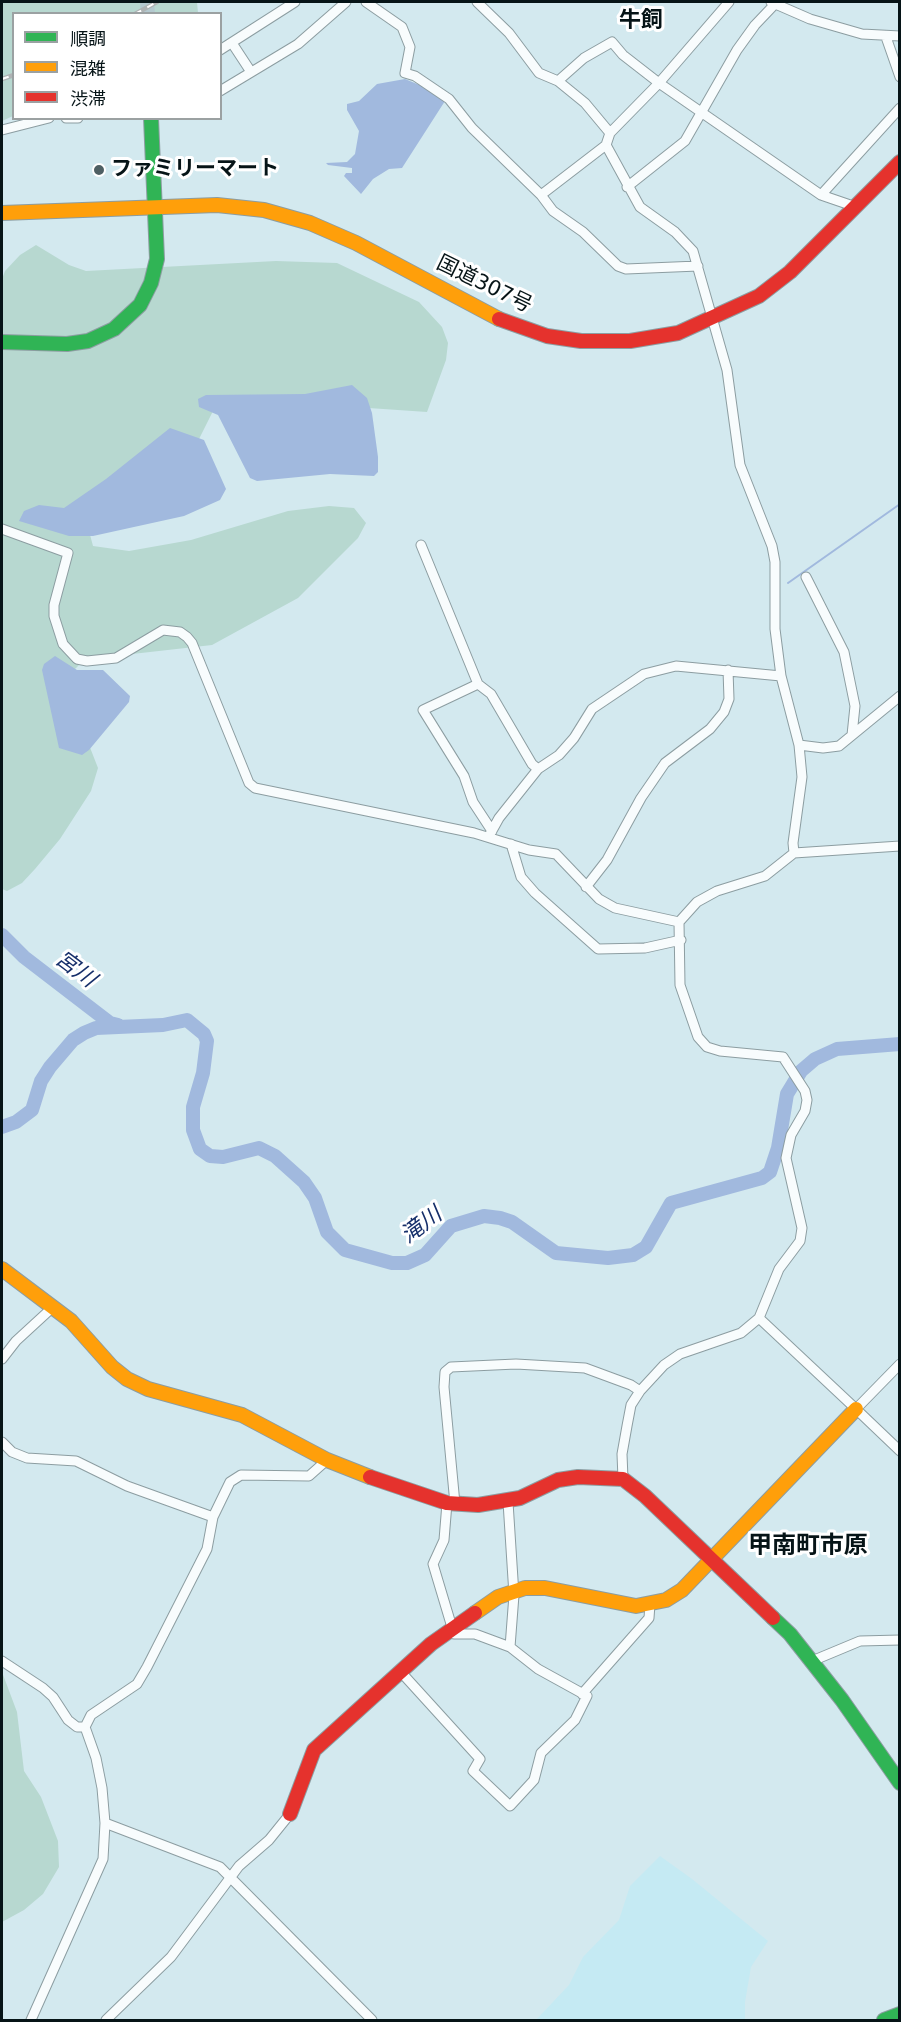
<!DOCTYPE html>
<meta charset="utf-8">
<style>
body{margin:0}
#map{position:relative;width:901px;height:2022px;overflow:hidden;background:#d3e9ef;font-family:"DejaVu Sans","Noto Sans JP",sans-serif}
canvas{display:block}
.frame{position:absolute;inset:0;border:3px solid #061417;pointer-events:none}
.legend{position:absolute;left:12px;top:12px;width:210px;height:108px;box-sizing:border-box;background:#fff;border:2px solid #9ba1a2;margin:0;padding:8px 10px;list-style:none;font-size:18px;color:#061417}
.legend li{display:flex;align-items:center;gap:12px;height:30px}
.legend b{width:30px;border:2px solid #9ba1a2}
</style>
<div id="map">
<canvas width="901" height="2022"></canvas>
<div class="frame"></div>
<ul class="legend">
<li><b style="height:8px;background:#30b455"></b>順調</li>
<li><b style="height:8px;background:#ff9f0a"></b>混雑</li>
<li><b style="height:8px;background:#e5322d"></b>渋滞</li>
</ul>
</div>
<script>
const context = document.querySelector('canvas').getContext('2d');
context.lineJoin = 'round';
function fillPath(path, color) { context.fillStyle = color; context.fill(path, 'evenodd'); }
const toPath = rows => new Path2D(rows.map(r => 'M' + r).join(''));
function trace(path, color, width, dash) { context.strokeStyle = color; context.lineWidth = width; context.lineCap = dash ? 'butt' : 'round'; context.setLineDash(dash || []); context.stroke(path); }
function drawText(font, color, halo, rows, align = 'center') {
  context.font = font + ' "DejaVu Sans","Noto Sans JP",sans-serif'; context.lineWidth = 6; context.setLineDash([]); context.textBaseline = 'middle'; context.strokeStyle = halo; context.fillStyle = color; for (const [text, x, y, turn = 0] of rows) {
    context.save(); context.translate(x, y); context.rotate((+turn || 0) * Math.PI / 180); context.textAlign = isNaN(turn) ? turn : align; if (halo) context.strokeText(text, 0, 0); context.fillText(text, 0, 0); context.restore();
  }
}
fillPath(toPath([
 [660,1856,692,1879,768,1941,751,1967,745,2002,745,2020,536,2020,569,1985,583,1957,619,1920,630,1886]
]), '#c5eaf3');
fillPath(toPath([
 [2,2,197,2,198,13,14,14,13,116,2,121],
 [36,245,69,265,86,271,276,261,337,263,419,302,442,327,448,343,446,360,427,412,223,398,216,405,196,445,89,531,93,546,129,551,191,540,288,511,329,506,354,508,366,523,358,538,298,598,212,645,88,659,79,665,73,671,82,727,98,768,91,791,60,839,35,869,22,883,7,891,2,889,2,279,5,271,20,255],
 [2,1672,17,1712,24,1771,41,1797,58,1841,59,1867,43,1894,24,1910,2,1922]
]), '#b7d8d0');
fillPath(toPath([
 [405,79,429,89,445,101,402,168,389,169,373,179,361,194,344,176,346,173,352,173,352,168,328,165,326,163,347,162,355,154,359,131,347,110,347,104,359,101,377,84],
 [352,385,367,398,372,413,378,457,378,472,374,476,330,474,257,481,250,478,218,415,199,407,198,399,206,395,305,394],
 [170,428,204,440,226,489,220,500,184,516,93,536,69,536,19,521,24,511,39,505,64,508,106,479],
 [55,656,77,670,103,670,130,696,129,702,89,750,82,755,59,748,42,670,44,664]
]), '#a1b9de');
trace(toPath([
 [788,583,900,504]
]), '#a1b9de', 2);
trace(toPath([
 [2,935,24,957,110,1023,118,1025],
 [2,1127,16,1122,32,1110,41,1081,50,1067,73,1040,84,1033,96,1028,163,1025,187,1020,204,1034,207,1041,203,1073,193,1107,193,1130,200,1149,210,1156,223,1157,259,1148,275,1156,304,1182,315,1198,327,1232,345,1250,392,1263,407,1263,425,1255,451,1226,484,1216,500,1218,512,1222,556,1253,608,1258,633,1255,646,1247,671,1203,762,1178,770,1172,778,1148,787,1094,801,1071,815,1059,837,1049,900,1044]
]), '#a1b9de', 14);
trace(toPath([
 [147,2,148,14]
]), '#b4c9cf', 14, [14, 7]);
const street = toPath([
 [366,2,402,27,410,47,405,73,415,76,449,99,472,128,541,195,553,211,583,232,618,266,626,269,698,266],
 [477,2,509,33,539,73,558,81,585,103,610,133],
 [729,2,659,83,610,133,606,145,640,207,675,232,693,251,727,370,740,465,772,546,775,562,775,629,781,676,799,745,802,777,793,843,794,853],
 [771,2,810,19,862,34,900,36],
 [886,37,900,77],
 [232,43,251,72],
 [220,50,295,2],
 [558,81,584,58,612,42,623,55,659,83,821,195,856,207],
 [220,91,298,44,346,2],
 [66,118,78,118],
 [2,130,49,118],
 [627,187,685,141,737,50,755,25,775,4],
 [541,195,606,145],
 [821,195,900,108],
 [2,529,68,553,54,605,54,616,63,644,77,659,87,661,116,658,163,630,180,632,187,637,192,643,249,783,255,788,474,833,529,850,556,854,599,899,615,908,679,922],
 [421,545,478,684,491,694,532,764,538,769],
 [806,577,844,652,855,706,852,735],
 [478,684,423,710,464,776,473,802,492,831],
 [799,745,823,748,839,746,900,696],
 [489,836,499,818,538,769,559,755,574,738,592,709,644,674,676,666,781,676],
 [511,844,521,877,535,893,598,949,645,948,681,940],
 [586,887,607,860,641,798,665,763,710,729,724,712,729,699,728,670],
 [759,1318,856,1409,900,1364],
 [2,1359,16,1341,53,1307],
 [856,1409,900,1451],
 [2,1442,12,1452,27,1458,76,1461,127,1486,213,1517],
 [623,1479,622,1454,627,1426,631,1405,640,1391,664,1365,680,1354,741,1333,759,1318,779,1269,800,1241,802,1228,786,1158,791,1135,805,1111,807,1100,805,1091,783,1057,720,1051,707,1047,698,1037,680,985,679,922,697,902,717,891,765,876,794,853,900,846],
 [508,1502,514,1595,510,1647],
 [455,1504,444,1387,445,1372,451,1367,516,1364,585,1368,631,1385,640,1391],
 [2,1661,43,1688,53,1697,68,1720,77,1727,85,1727],
 [812,1661,860,1641,900,1640],
 [400,1671,480,1759,473,1771,510,1806,534,1780,541,1753,575,1720,587,1696,538,1669,510,1647,475,1634,454,1634,433,1564,444,1540,447,1503],
 [582,1694,649,1618,650,1604],
 [105,1823,220,1867,372,2020],
 [31,2020,103,1859,105,1823,102,1788,96,1758,85,1727,91,1715,137,1684,147,1667,207,1549,213,1517,230,1482,241,1475,309,1476,327,1460],
 [106,2020,171,1957,239,1866,269,1840,290,1814]
]);
const fast = toPath([
 [2,342,67,344,88,341,114,329,140,305,151,283,157,259,151,118],
 [773,1618,790,1634,842,1700,900,1783],
 [884,2020,900,2014]
]);
const slow = toPath([
 [2,213,217,205,264,210,310,223,356,243,499,319],
 [2,1269,71,1321,112,1367,127,1379,148,1389,242,1415,327,1460,370,1477],
 [475,1613,498,1597,525,1588,545,1588,636,1606,666,1600,682,1590,856,1409]
]);
const jam = toPath([
 [499,319,547,336,581,341,630,341,678,333,759,296,790,272,900,162],
 [370,1477,447,1503,478,1505,520,1498,558,1480,578,1477,623,1479,645,1496,773,1618],
 [290,1814,314,1750,431,1644,475,1613]
]);
trace(street, '#8c9da1', 11);
trace(fast, '#8c9da1', 16);
trace(slow, '#8c9da1', 16);
trace(jam, '#8c9da1', 16);
trace(street, '#f8fcfd', 9);
trace(fast, '#30b455', 14);
trace(slow, '#ff9f0a', 14);
trace(jam, '#e5322d', 14);
const rail = toPath([
 [135,14,157,2],
 [2,79,14,75]
]);
trace(rail, '#aeb3b4', 4.5);
trace(rail, '#fff', 2, [7]);
for (const [x, y, r, color] of [
 [99,170,6,"#4e5f63"]
]) { const dot = new Path2D(); dot.arc(x, y, r, 0, 2 * Math.PI); context.fillStyle = color; context.fill(dot); trace(dot, '#fff', 2); }
drawText('bold 21px', '#061417', '#fff', [
 ["ファミリーマート",111,170]
], 'left');
drawText('21px', '#061417', '#fff', [
 ["国道307号",484,285,26]
]);
drawText('bold 22px', '#061417', '#fff', [
 ["牛飼",641,21]
]);
drawText('italic 22px', '#162f6a', '#fff', [
 ["宮川",75,970,37],
 ["滝川",422,1226,-37]
]);
drawText('bold 24px', '#061417', '#fff', [
 ["甲南町市原",808,1547]
]);
</script>
